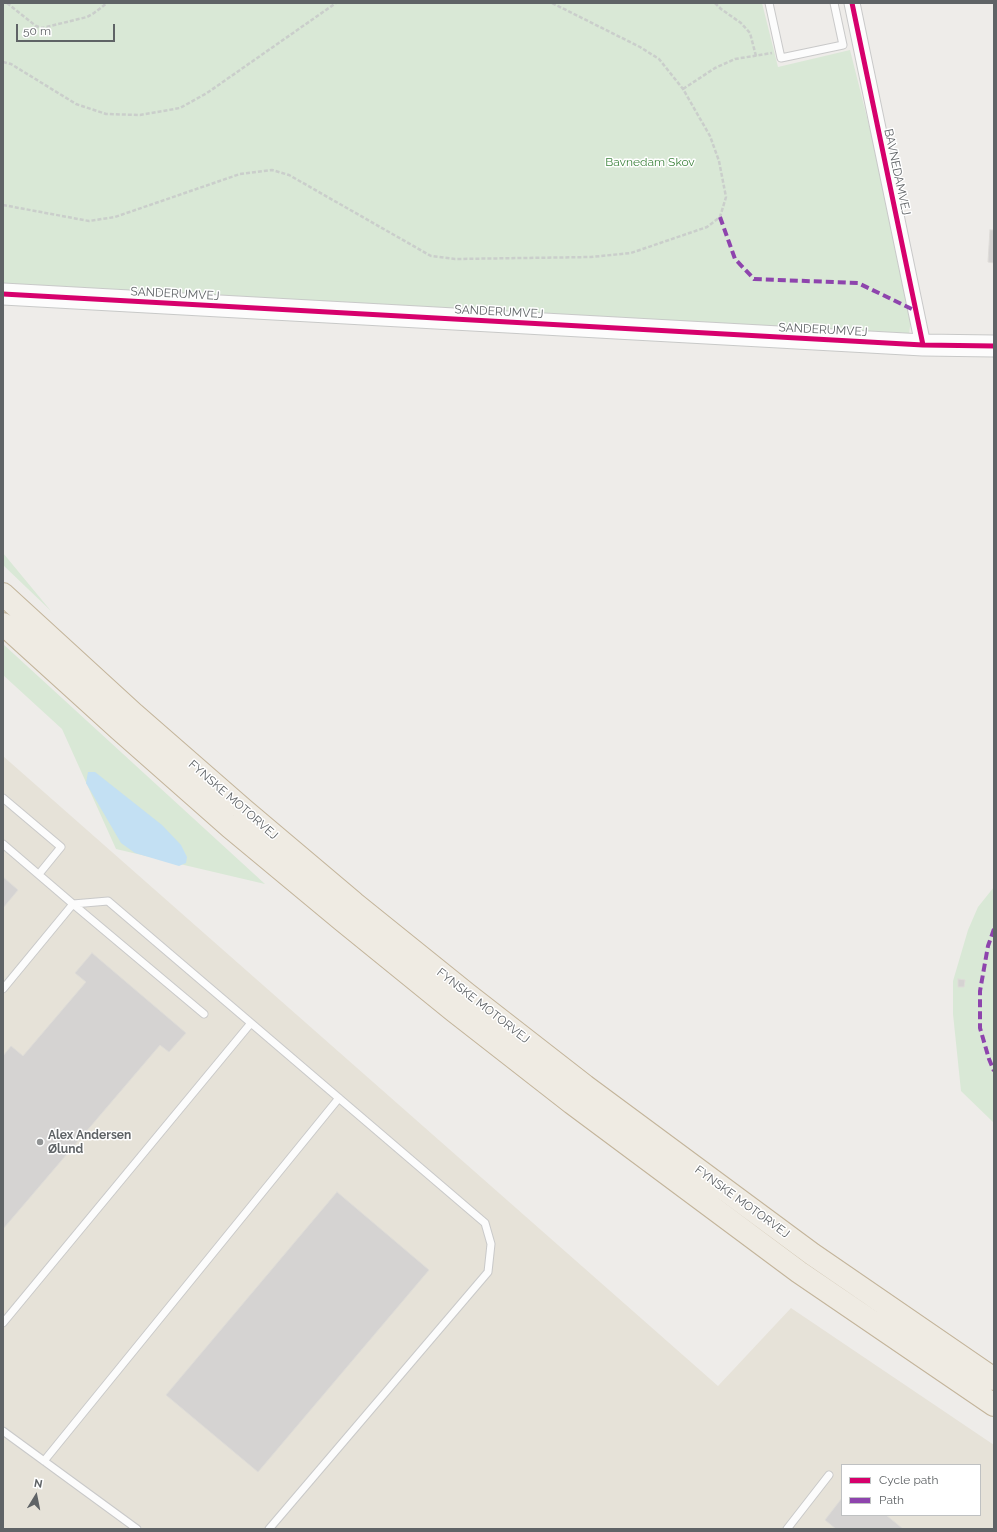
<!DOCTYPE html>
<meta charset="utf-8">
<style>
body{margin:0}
#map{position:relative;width:997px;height:1532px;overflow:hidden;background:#eeece9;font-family:Raleway,sans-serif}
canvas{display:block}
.frame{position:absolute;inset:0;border:4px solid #5f6366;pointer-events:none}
.legend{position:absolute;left:841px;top:1464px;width:140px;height:52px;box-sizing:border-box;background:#fff;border:1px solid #bfc1c2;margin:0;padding:5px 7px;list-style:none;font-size:12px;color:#5f6366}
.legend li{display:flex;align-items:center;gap:8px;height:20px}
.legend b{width:20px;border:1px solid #bfc1c2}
.north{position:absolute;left:16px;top:1476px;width:40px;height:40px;-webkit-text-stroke:3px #fff;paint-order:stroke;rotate:10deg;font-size:11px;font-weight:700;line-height:16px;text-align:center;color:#5f6366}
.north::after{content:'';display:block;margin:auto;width:14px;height:18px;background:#5f6366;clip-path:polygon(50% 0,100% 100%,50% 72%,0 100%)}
.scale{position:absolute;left:16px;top:24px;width:99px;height:18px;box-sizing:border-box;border:2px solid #5f6366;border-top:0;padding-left:5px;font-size:12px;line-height:14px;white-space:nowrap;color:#5f6366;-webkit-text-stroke:3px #fff;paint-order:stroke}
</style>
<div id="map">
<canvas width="997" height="1532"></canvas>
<div class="frame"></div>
<ul class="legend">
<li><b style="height:5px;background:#d6006c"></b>Cycle path</li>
<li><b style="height:5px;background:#8e44ad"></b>Path</li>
</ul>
<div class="north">N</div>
<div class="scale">50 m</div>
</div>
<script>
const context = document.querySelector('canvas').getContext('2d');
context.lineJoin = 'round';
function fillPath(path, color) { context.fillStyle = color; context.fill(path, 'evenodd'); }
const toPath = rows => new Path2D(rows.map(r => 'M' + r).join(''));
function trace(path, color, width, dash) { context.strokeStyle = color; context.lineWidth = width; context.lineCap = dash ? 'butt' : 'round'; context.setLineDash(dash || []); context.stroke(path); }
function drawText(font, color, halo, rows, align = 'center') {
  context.font = font + ' Raleway,sans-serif'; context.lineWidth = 3; context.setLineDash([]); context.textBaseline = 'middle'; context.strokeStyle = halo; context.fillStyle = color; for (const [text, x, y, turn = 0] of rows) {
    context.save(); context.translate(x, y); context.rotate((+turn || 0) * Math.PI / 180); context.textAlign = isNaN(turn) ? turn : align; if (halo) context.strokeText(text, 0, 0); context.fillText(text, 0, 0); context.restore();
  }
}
fillPath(toPath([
 [3,756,718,1386,791,1308,994,1445,994,1529,3,1529],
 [842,1465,980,1465,980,1515,842,1515]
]), '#e6e2d8');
fillPath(toPath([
 [3,3,762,3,778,67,850,50,913,300,909,335,3,283],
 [3,553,51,611,3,565],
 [3,644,265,884,116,849,62,729,3,675],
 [994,887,994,1123,961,1091,953,1014,953,981,968,930,978,907]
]), '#d9e8d6');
fillPath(toPath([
 [88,772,95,772,162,825,181,845,187,857,186,863,179,866,135,853,121,843,86,783]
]), '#c3e0f3');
const building = toPath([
 [990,230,994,230,994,263,988,262,990,230],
 [3,877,18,890,3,908,3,877],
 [92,953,186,1033,169,1052,160,1045,3,1229,3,1056,11,1046,23,1056,86,982,75,973,92,953],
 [958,979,965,980,964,987,958,987,958,979],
 [337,1192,429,1270,258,1472,166,1395,337,1192],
 [842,1498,842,1515,886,1515,903,1529,836,1529,825,1520,842,1498]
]);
fillPath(building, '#d5d3d2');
trace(building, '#dedcd8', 1);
const lane = toPath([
 [769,3,781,58,843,45,834,3],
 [3,798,61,847,39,874],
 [3,844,73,904,108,901,251,1023,3,1323],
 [3,989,73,904,204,1014],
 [251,1023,485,1223,491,1244,488,1272,269,1529],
 [3,1431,137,1529],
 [44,1461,339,1098],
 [787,1529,829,1475]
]);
const street = toPath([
 [852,3,923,345]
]);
const secondary = toPath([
 [3,294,923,345,994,346]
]);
const highway = toPath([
 [3,594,134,714,244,810,354,903,467,994,585,1086,812,1254,994,1379],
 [3,624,119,729,230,827,342,920,454,1011,572,1103,799,1272,994,1405]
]);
trace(lane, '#c9c9c9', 9);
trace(street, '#c9c9c9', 17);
trace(secondary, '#c8c9c8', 23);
trace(highway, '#c3b49a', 24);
trace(toPath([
 [7,3,36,26,42,28,87,17,94,13,107,3],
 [715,3,721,9,741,23,750,33,756,56],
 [3,62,11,64,76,104,106,114,140,115,180,108,207,93,336,3],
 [683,89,715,68,735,59,772,53],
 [3,205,89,221,115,217,240,174,272,170,289,175,431,256,455,259,591,257,631,253,707,227,720,217,726,197,719,161,710,136,683,89,659,59,640,47,552,3]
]), '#cacecb', 2.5, [4, 2]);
trace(lane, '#fcfcfc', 7);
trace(street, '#fcfcfc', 15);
trace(secondary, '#fcfcfc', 21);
trace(highway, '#efebe3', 22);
trace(toPath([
 [720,217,735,259,754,279,858,283,916,311],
 [994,929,988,946,980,991,980,1028,989,1059,994,1071]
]), '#8e44ad', 4, [8, 4]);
trace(toPath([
 [852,3,923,345],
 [3,294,923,345,994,346]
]), '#d6006c', 5);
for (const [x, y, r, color] of [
 [40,1142,4,"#919394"]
]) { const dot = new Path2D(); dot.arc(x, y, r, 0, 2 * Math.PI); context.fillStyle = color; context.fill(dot); trace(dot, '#fff', 1.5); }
drawText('12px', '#408540', '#fff', [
 ["Bavnedam Skov",650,162]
]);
drawText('12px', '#5f6366', '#fff', [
 ["BAVNEDAMVEJ",897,172,78],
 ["SANDERUMVEJ",175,294,3],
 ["SANDERUMVEJ",499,312,3],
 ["SANDERUMVEJ",823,330,3],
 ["FYNSKE MOTORVEJ",233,800,41],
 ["FYNSKE MOTORVEJ",483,1006,38],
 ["FYNSKE MOTORVEJ",742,1202,36]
]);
drawText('bold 12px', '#5f6366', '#fff', [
 ["Alex Andersen",48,1135],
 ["Ølund",48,1149]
], 'left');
</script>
